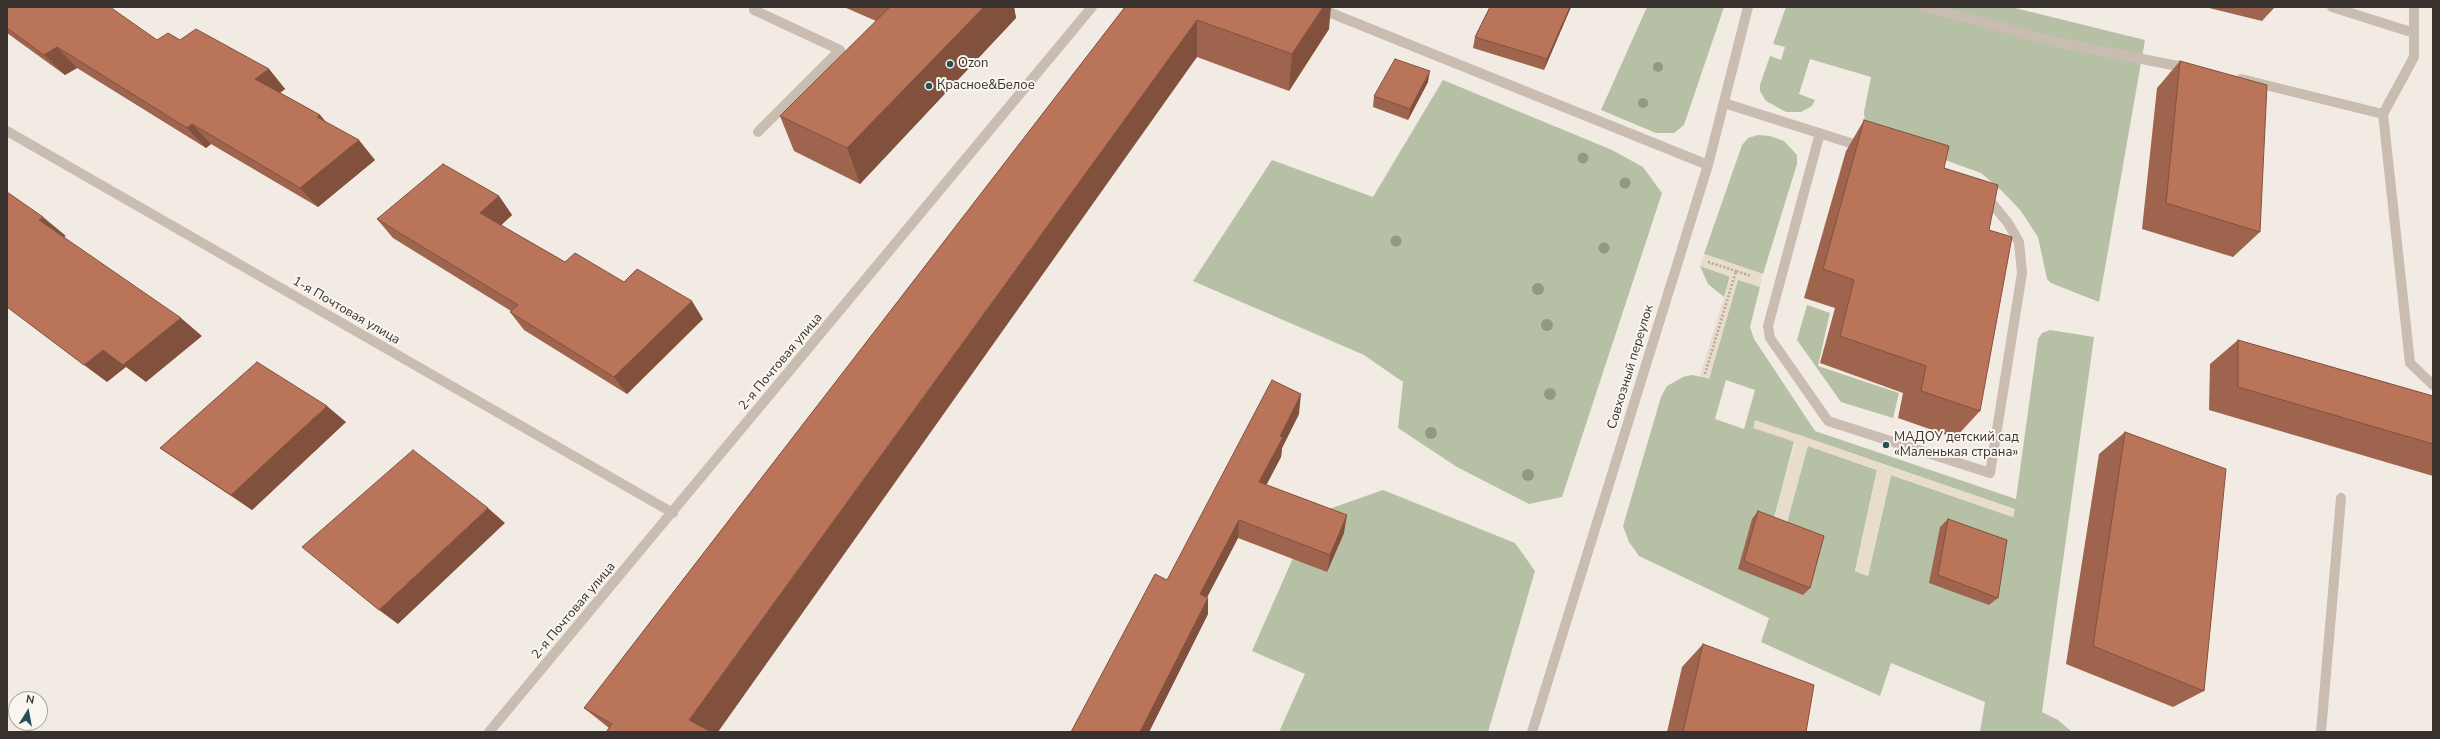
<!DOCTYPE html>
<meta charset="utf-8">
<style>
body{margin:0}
#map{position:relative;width:2440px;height:739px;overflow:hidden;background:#f2ebe3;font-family:"Nunito Sans",sans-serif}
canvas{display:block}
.frame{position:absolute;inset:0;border:8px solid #39312d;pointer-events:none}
.north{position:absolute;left:8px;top:691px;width:40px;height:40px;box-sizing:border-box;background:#f9f5ef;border:1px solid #aca7a1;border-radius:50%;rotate:11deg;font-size:11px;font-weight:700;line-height:16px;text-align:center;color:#39312d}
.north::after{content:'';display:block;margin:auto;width:14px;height:18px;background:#265156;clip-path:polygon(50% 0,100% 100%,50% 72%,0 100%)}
</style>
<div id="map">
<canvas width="2440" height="739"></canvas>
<div class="frame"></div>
<div class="north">N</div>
</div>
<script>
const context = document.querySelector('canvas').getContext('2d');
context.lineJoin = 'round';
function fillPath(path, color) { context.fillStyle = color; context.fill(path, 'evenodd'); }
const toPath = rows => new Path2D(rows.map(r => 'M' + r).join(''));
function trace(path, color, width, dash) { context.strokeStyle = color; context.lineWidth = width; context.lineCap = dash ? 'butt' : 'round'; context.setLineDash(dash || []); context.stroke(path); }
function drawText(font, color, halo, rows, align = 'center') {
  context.font = font + ' "Nunito Sans",sans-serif'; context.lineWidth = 4; context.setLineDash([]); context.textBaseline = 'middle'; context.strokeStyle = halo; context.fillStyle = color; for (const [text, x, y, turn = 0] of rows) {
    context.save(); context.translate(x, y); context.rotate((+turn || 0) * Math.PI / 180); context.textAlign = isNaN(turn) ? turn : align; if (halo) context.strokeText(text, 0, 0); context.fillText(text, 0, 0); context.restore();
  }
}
fillPath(toPath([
 [1647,7,1724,7,1684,125,1674,133,1656,133,1601,110],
 [1786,7,2011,7,2145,40,2099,302,2051,283,2047,279,2038,237,2021,211,2003,192,1981,173,1942,159,1865,122,1864,112,1871,77,1810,59,1799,94,1815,100,1812,106,1801,112,1786,112,1766,101,1760,91,1760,85,1770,56,1781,60,1785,47,1773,44],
 [1443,80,1612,150,1643,167,1662,193,1562,497,1529,504,1457,467,1398,428,1403,382,1364,355,1193,281,1272,160,1373,197],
 [1758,135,1770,136,1784,141,1797,155,1797,164,1763,274,1704,254,1742,145,1748,138],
 [1700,266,1730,276,1724,297,1708,284],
 [1738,279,1760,287,1750,327,1754,339,1815,431,2016,499,2038,339,2042,333,2050,330,2094,337,2042,712,2058,720,2072,732,1980,732,1985,702,1891,663,1880,696,1761,642,1769,618,1639,556,1629,542,1623,526,1661,397,1667,386,1683,377,1691,375,1709,378],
 [1726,380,1755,390,1744,429,1715,419],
 [1796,434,2014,509,2013,517,1891,475,1868,576,1855,571,1877,470,1808,446,1773,522],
 [1807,305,1830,313,1818,366,1899,393,1893,418,1841,402,1797,340],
 [1383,490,1515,543,1535,571,1488,732,1279,732,1305,674,1252,651,1312,515]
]), '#b5c0a4');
fillPath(toPath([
 [1704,254,1763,274,1760,287,1738,280,1709,379,1700,376,1730,277,1700,266],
 [1755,420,2015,509,2013,517,1891,475,1868,576,1855,571,1877,470,1808,446,1786,527,1773,522,1795,442,1753,428]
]), '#e8dccc');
trace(toPath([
 [1708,262,1736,271],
 [1705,374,1736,271,1751,276]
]), '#b5a69a', 2.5, [2, 2]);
trace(toPath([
 [757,7,754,10,840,50,758,132],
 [1925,7,2061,43,2188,68],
 [2332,7,2414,33],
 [2241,79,2383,114,2414,57,2414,7],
 [1724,103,1863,147],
 [2383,114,2410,363,2433,385],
 [1820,133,1768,326,1770,338,1828,421,1990,473,2022,273,2019,242,2008,223,1986,196]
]), '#c9bcb0', 10);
trace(toPath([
 [1316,7,1708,165],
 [7,131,673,513],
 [489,732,1092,7],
 [1532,732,1708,165,1748,7],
 [2321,732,2341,498]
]), '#c9bcb0', 10);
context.fillStyle = '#949882';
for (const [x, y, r] of [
 [1658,67,5],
 [1643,103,5],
 [1583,158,5.5],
 [1625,183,5.5],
 [1396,241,5.5],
 [1604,248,5.5],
 [1538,289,6],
 [1547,325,6],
 [1550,394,6],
 [1431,433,6],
 [1528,475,6]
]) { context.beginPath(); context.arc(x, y, r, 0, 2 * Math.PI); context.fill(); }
fillPath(toPath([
 [7,7,157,40,180,40,269,69,285,89,280,93,320,115,326,122,375,160,318,207,211,144,206,148,77,68,65,75,7,33],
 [844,7,1014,7,1016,18,860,184,794,151,780,116,876,21],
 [1125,7,1329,29,1289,91,1197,57,609,728,584,708],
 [1490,7,1571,7,1544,70,1473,48,1475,37],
 [2205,7,2275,7,2262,21],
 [2180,61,2260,232,2233,257,2142,229,2157,88],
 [1428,82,1408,120,1373,107,1374,96],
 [1864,120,1944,168,1989,230,1980,411,1955,438,1898,418,1903,393,1820,363,1835,308,1804,298,1846,151],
 [499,196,512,215,501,225,565,262,624,282,703,319,627,394,524,330,510,312,511,311,393,238,377,219],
 [2238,340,2433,396,2433,476,2209,410,2210,364],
 [1299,414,1282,448,1281,457,1266,485,1344,533,1327,572,1238,538,1207,597,1208,614,1149,732,1071,732,1167,580],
 [346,422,252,510,183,464,160,448],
 [2125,432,2204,691,2173,707,2066,664,2099,454],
 [1758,511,1810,588,1803,595,1738,569,1752,519],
 [1948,519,1998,598,1989,605,1929,583,1940,527],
 [1703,644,1806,732,1667,732,1682,667]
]), '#9f644d');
fillPath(toPath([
 [984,7,1014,7,1016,18,860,184,847,148],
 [1323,7,1331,7,1329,29,1289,91,1292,54],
 [1570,7,1571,7,1544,70,1547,59],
 [1197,20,1197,57,718,732,703,732,689,720],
 [57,47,77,68,65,75,44,55],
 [269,69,285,89,272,99,255,79],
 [1430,71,1428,82,1408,120,1410,109],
 [320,115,336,134,317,117],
 [192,124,211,144,206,148,187,128],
 [359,140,375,160,318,207,300,188],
 [499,196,512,215,494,232,480,213],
 [43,217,66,236,62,238,39,220],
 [692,301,703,319,627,394,614,377],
 [181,318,202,336,146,382,126,367,107,382,84,365,103,350],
 [1301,394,1299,414,1282,448,1281,457,1258,501,1259,482,1280,436],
 [327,406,346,422,252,510,231,495],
 [488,508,505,523,398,624,379,610],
 [1347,515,1344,533,1327,572,1330,555],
 [1239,520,1238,538,1200,611,1200,594],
 [1208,598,1208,614,1149,732,1140,732]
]), '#82513e');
const building = toPath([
 [7,7,110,7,157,40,168,33,180,40,196,29,269,69,255,79,320,115,317,117,359,140,300,188,192,124,187,128,57,47,44,55,7,28,7,7],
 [890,7,984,7,847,148,780,116,890,7],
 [1125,7,1323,7,1292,54,1197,20,689,720,711,732,606,732,612,724,584,708,1125,7],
 [1490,7,1570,7,1547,59,1475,37,1490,7],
 [1395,59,1430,71,1410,109,1374,96,1395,59],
 [2180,61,2267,85,2260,232,2166,203,2180,61],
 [1864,120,1949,146,1944,168,1998,185,1989,230,2012,237,1980,411,1921,391,1926,366,1840,336,1854,280,1823,269,1864,120],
 [443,164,499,196,480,213,565,262,575,253,624,282,637,269,692,301,614,377,510,312,518,305,377,219,443,164],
 [7,192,43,217,39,220,181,318,123,365,103,350,84,365,7,307,7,192],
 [2238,340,2433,396,2433,444,2238,387,2238,340],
 [257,362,327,406,231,495,160,448,257,362],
 [1272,380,1301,394,1280,436,1283,437,1259,482,1347,515,1330,555,1239,520,1200,594,1208,598,1140,732,1071,732,1155,574,1167,580,1272,380],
 [2125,432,2226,469,2204,691,2093,646,2125,432],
 [413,450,488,508,379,610,302,547,413,450],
 [1758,511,1824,536,1810,588,1744,561,1758,511],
 [1948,519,2007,540,1998,598,1938,575,1948,519],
 [1703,644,1814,685,1806,732,1683,732,1703,644]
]);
fillPath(building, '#b97459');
trace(building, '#82513e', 1);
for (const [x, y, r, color] of [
 [950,64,4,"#265156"],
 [929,86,4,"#265156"],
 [1886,445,4,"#265156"]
]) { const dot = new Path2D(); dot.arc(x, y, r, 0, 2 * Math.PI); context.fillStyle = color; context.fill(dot); trace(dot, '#f9f5ef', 1.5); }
drawText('13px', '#39312d', '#f9f5ef', [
 ["Ozon",958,64],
 ["Красное&Белое",937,86],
 ["МАДОУ детский сад",1894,438],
 ["«Маленькая страна»",1894,453]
], 'left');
drawText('13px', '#39312d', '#f9f5ef', [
 ["1-я Почтовая улица",346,311,30],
 ["2-я Почтовая улица",781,362,-50],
 ["Совхозный переулок",1631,367,-73],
 ["2-я Почтовая улица",574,611,-50]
]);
</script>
